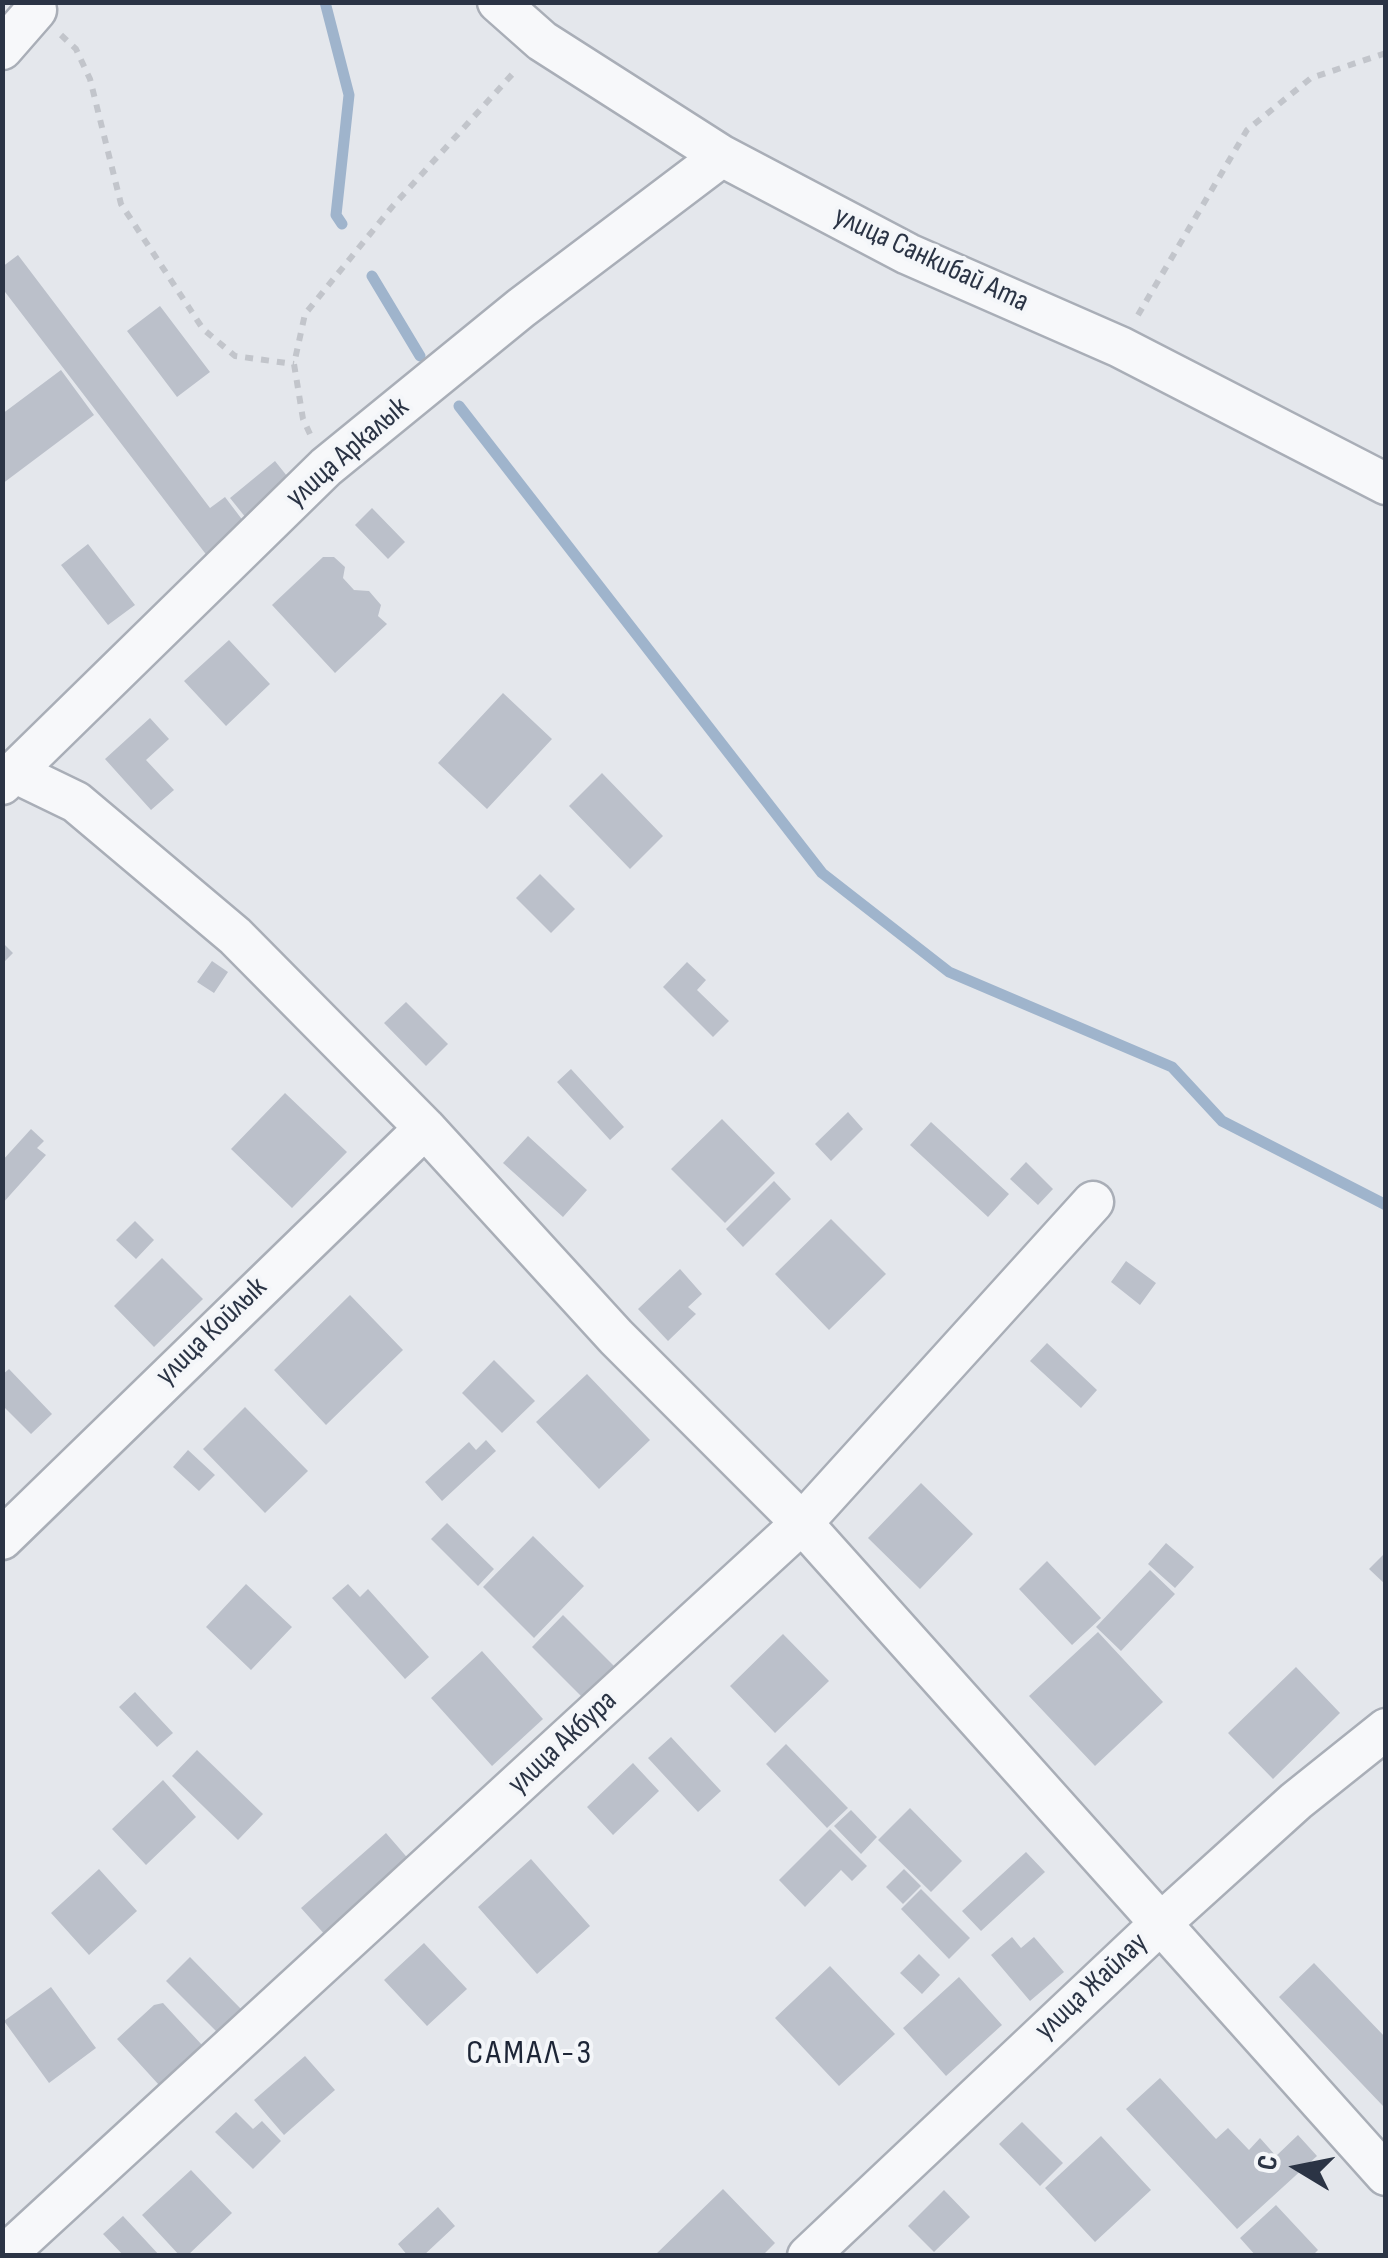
<!DOCTYPE html>
<meta charset="utf-8">
<style>
body{margin:0}
#map{position:relative;width:1388px;height:2258px;overflow:hidden;background:#e4e7ec;font-family:"Sofia Sans Condensed",sans-serif}
canvas{display:block}
.frame{position:absolute;inset:0;border:5px solid #2b3445;pointer-events:none}
.north{position:absolute;left:1248px;top:2118px;width:100px;height:100px;-webkit-text-stroke:8px #f4f6f9;paint-order:stroke;rotate:280deg;font-size:28px;font-weight:700;line-height:40px;text-align:center;color:#2b3445}
.north::after{content:'';display:block;margin:auto;width:35px;height:45px;background:#2b3445;clip-path:polygon(50% 0,100% 100%,50% 72%,0 100%)}
</style>
<div id="map">
<canvas width="1388" height="2258"></canvas>
<div class="frame"></div>
<div class="north">С</div>
</div>
<script>
const context = document.querySelector('canvas').getContext('2d');
context.lineJoin = 'round';
const toPath = rows => new Path2D(rows.map(r => 'M' + r).join(''));
function trace(path, color, width, dash) { context.strokeStyle = color; context.lineWidth = width; context.lineCap = dash ? 'butt' : 'round'; context.setLineDash(dash || []); context.stroke(path); }
function fillPath(path, color) { context.fillStyle = color; context.fill(path, 'evenodd'); }
function drawText(font, color, halo, rows, align = 'center') {
  context.font = font + ' "Sofia Sans Condensed",sans-serif'; context.lineWidth = 8; context.setLineDash([]); context.textBaseline = 'middle'; context.strokeStyle = halo; context.fillStyle = color; for (const [text, x, y, turn = 0] of rows) {
    context.save(); context.translate(x, y); context.rotate((+turn || 0) * Math.PI / 180); context.textAlign = isNaN(turn) ? turn : align; if (halo) context.strokeText(text, 0, 0); context.fillText(text, 0, 0); context.restore();
  }
}
trace(toPath([
 [325,2,349,95,336,215,342,224],
 [372,276,420,356],
 [459,406,822,873,949,972,1172,1067,1222,1121,1386,1205]
]), '#9fb4cc', 11);
fillPath(toPath([
 [18,255,210,508,225,497,247,526,208,557,2,288,2,267],
 [160,306,210,372,177,397,127,331],
 [61,370,94,415,2,484,2,414],
 [275,461,295,486,250,523,230,498],
 [372,508,405,542,388,559,355,525],
 [88,544,135,605,108,625,61,565],
 [323,557,334,557,345,567,343,578,354,590,369,591,381,605,378,616,387,624,335,673,272,605],
 [229,640,270,684,226,726,184,681],
 [503,693,552,739,487,809,438,763],
 [150,718,169,739,146,760,174,790,151,810,105,759],
 [602,773,663,836,630,869,569,806],
 [540,874,575,909,551,933,516,898],
 [2,942,13,953,2,964],
 [212,961,228,972,214,993,197,982],
 [687,962,706,980,697,990,729,1021,713,1037,663,987],
 [406,1002,448,1044,426,1066,384,1023],
 [571,1069,624,1127,610,1140,557,1082],
 [285,1093,347,1152,292,1208,231,1149],
 [848,1112,863,1129,831,1161,815,1144],
 [722,1119,775,1173,725,1223,671,1169],
 [931,1122,1009,1194,988,1217,910,1145],
 [31,1129,44,1141,37,1148,46,1155,2,1204,2,1161],
 [528,1136,587,1190,563,1217,503,1163],
 [1026,1162,1053,1189,1038,1205,1010,1179],
 [774,1181,791,1199,743,1247,726,1229],
 [831,1219,886,1274,829,1330,775,1274],
 [135,1221,154,1240,136,1259,116,1240],
 [162,1258,203,1299,154,1347,114,1306],
 [1126,1261,1156,1283,1140,1305,1111,1282],
 [680,1269,702,1294,688,1307,696,1314,668,1341,638,1309],
 [350,1295,403,1350,326,1425,274,1370],
 [1047,1343,1097,1390,1081,1408,1030,1361],
 [494,1360,535,1401,502,1433,462,1393],
 [9,1369,52,1414,31,1434,2,1405,2,1375],
 [587,1374,650,1440,599,1489,536,1422],
 [245,1407,308,1471,265,1513,203,1449],
 [486,1440,496,1451,442,1501,425,1482,469,1442,476,1450],
 [188,1450,215,1475,199,1491,173,1467],
 [921,1483,973,1534,920,1589,868,1538],
 [447,1523,494,1569,478,1586,431,1539],
 [533,1536,584,1586,534,1638,483,1587],
 [1166,1543,1194,1567,1175,1588,1148,1564],
 [1386,1552,1386,1585,1369,1569],
 [1047,1561,1101,1618,1072,1645,1019,1589],
 [1150,1570,1175,1594,1121,1651,1096,1627],
 [246,1584,292,1627,251,1670,206,1627],
 [348,1584,360,1597,368,1589,429,1657,405,1679,332,1598],
 [563,1615,615,1667,584,1699,532,1647],
 [1098,1632,1163,1702,1095,1766,1029,1696],
 [783,1634,829,1681,775,1733,730,1686],
 [482,1651,543,1719,492,1766,431,1698],
 [1296,1667,1340,1713,1273,1779,1228,1733],
 [135,1692,173,1733,157,1747,119,1707],
 [671,1737,721,1791,698,1812,648,1758],
 [786,1744,848,1808,827,1828,766,1764],
 [197,1750,263,1814,238,1840,172,1776],
 [633,1763,659,1791,613,1835,587,1807],
 [163,1780,196,1817,146,1865,112,1829],
 [910,1808,962,1861,931,1892,878,1840],
 [851,1810,877,1837,861,1854,834,1826],
 [830,1829,867,1866,852,1881,841,1870,805,1907,779,1880],
 [386,1833,411,1862,327,1937,301,1908],
 [1026,1852,1045,1872,981,1931,962,1911],
 [531,1859,590,1926,537,1974,478,1907],
 [99,1869,137,1911,89,1955,51,1913],
 [904,1869,921,1886,903,1904,886,1887],
 [921,1889,970,1938,949,1959,901,1909],
 [1012,1937,1021,1948,1034,1937,1064,1972,1030,2001,991,1955],
 [424,1943,467,1989,427,2026,384,1980],
 [919,1954,940,1975,922,1994,900,1973],
 [190,1957,241,2009,217,2032,166,1981],
 [1314,1963,1386,2038,1383,2106,1279,1997],
 [830,1966,895,2034,839,2086,775,2018],
 [959,1977,1002,2025,946,2076,903,2028],
 [51,1987,96,2048,49,2083,4,2021],
 [163,2003,202,2045,159,2085,117,2039,154,2005],
 [305,2056,335,2090,284,2135,254,2100],
 [1160,2078,1216,2139,1228,2128,1249,2150,1260,2138,1276,2156,1298,2135,1317,2156,1237,2229,1126,2109],
 [236,2112,253,2129,262,2121,281,2141,253,2169,215,2132],
 [1022,2122,1063,2163,1040,2186,999,2144],
 [1101,2136,1151,2190,1095,2242,1045,2188],
 [191,2170,232,2213,187,2256,180,2256,142,2215],
 [723,2189,775,2243,762,2256,654,2256],
 [944,2190,970,2217,934,2252,908,2226],
 [1276,2205,1318,2250,1312,2256,1256,2256,1240,2238],
 [438,2207,455,2226,423,2256,408,2256,398,2244],
 [123,2216,160,2256,124,2256,103,2234]
]), '#bbc0ca');
const street = toPath([
 [498,2,542,41,722,156,908,254,1120,347,1386,484],
 [2,49,36,10],
 [14,772,76,802,235,936,425,1128,616,1337,802,1523,1386,2175],
 [2,784,326,467,521,308,722,156],
 [2,1539,425,1128],
 [4,2256,802,1523,1093,1202],
 [808,2256,1160,1924,1296,1801,1386,1729]
]);
trace(street, '#a9aeb7', 45);
trace(toPath([
 [61,35,76,49,90,79,121,204,203,329,235,356,294,364],
 [1138,315,1247,130,1311,78,1386,53],
 [310,434,303,419,294,364,305,314,392,207,517,69]
]), '#c2c5cb', 6, [8, 8]);
trace(street, '#f7f8fa', 40);
drawText('30px', '#2b3445', '#f4f6f9', [
 ["улица Санкибай Ата",931,260,25],
 ["улица Аркалык",348,453,-41],
 ["улица Койлык",212,1332,-44],
 ["улица Акбура",563,1743,-43],
 ["улица Жайлау",1092,1987,-43]
]);
context.letterSpacing = '2.5px';
drawText('35px', '#1d2536', '#f4f6f9', [
 ["САМАЛ-3",530,2054]
]);
context.letterSpacing = '0px';
</script>
